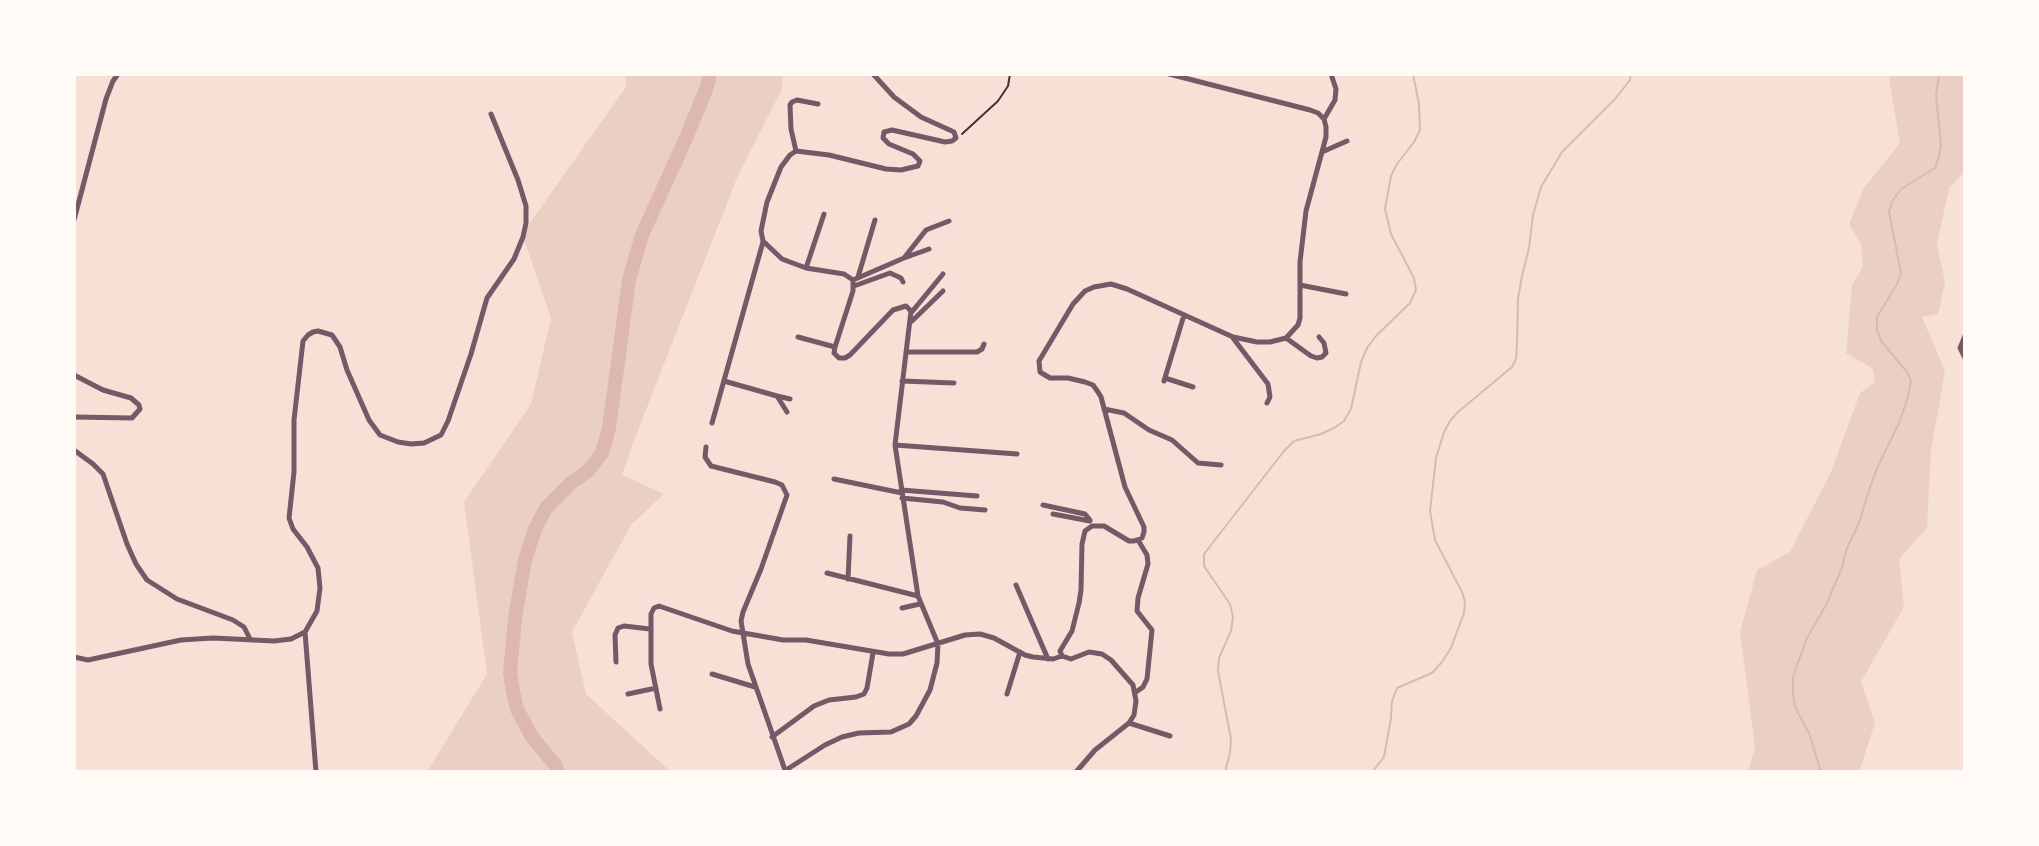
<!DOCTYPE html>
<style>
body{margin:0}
#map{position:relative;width:2039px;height:846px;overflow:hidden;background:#f7e1d7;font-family:"Source Serif 4",serif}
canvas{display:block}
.frame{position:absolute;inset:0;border:76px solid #fffaf5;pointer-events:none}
</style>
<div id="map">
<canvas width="2039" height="846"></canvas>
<div class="frame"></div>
</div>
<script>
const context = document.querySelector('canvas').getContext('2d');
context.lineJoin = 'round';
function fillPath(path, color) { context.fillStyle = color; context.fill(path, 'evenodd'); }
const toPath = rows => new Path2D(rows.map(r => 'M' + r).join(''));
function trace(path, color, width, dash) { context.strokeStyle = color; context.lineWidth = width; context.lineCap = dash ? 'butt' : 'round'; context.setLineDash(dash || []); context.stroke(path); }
fillPath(toPath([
 [625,74,783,74,782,89,737,178,633,443,622,475,664,494,631,525,572,632,586,694,671,772,427,772,487,674,464,502,531,404,551,318,522,234,626,87],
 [1892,74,1965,74,1965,171,1949,188,1937,244,1945,283,1938,314,1922,317,1945,371,1931,451,1927,528,1899,559,1904,607,1861,682,1875,723,1859,772,1748,772,1755,747,1740,632,1757,570,1790,552,1831,472,1860,393,1875,382,1873,369,1846,353,1852,285,1863,267,1861,244,1849,224,1864,188,1900,143,1889,79]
]), '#ebcfc5');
trace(toPath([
 [1225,772,1230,753,1231,739,1218,671,1219,658,1231,631,1233,617,1230,604,1204,566,1204,554,1284,451,1294,441,1321,434,1334,428,1344,421,1351,409,1361,362,1367,348,1375,337,1410,303,1416,290,1414,278,1391,234,1385,209,1391,176,1397,164,1414,142,1420,130,1419,104,1413,74],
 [1372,772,1384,757,1391,718,1392,701,1397,688,1432,673,1442,662,1451,648,1464,613,1465,602,1462,592,1435,540,1430,511,1436,458,1444,432,1450,421,1458,412,1512,367,1516,359,1517,345,1518,299,1522,276,1529,248,1533,215,1541,187,1562,152,1615,99,1630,80,1631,74],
 [1821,772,1809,733,1795,707,1793,693,1793,677,1806,640,1826,605,1842,568,1846,551,1860,520,1868,493,1878,466,1899,423,1907,400,1911,381,1907,372,1881,341,1877,330,1877,317,1897,284,1901,273,1889,212,1893,200,1901,189,1935,168,1939,157,1941,145,1936,95,1939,74]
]), '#dcb8b0', 2);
trace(toPath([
 [558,772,556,766,532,737,517,709,513,692,510,673,515,618,525,560,535,529,546,508,572,482,587,472,602,453,609,428,629,280,642,235,686,138,707,87,710,74]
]), '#dcb8b0', 14);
trace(toPath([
 [962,134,998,101,1008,86,1010,74]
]), '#4a2c40', 2);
trace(toPath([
 [1324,119,1335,100,1336,89,1331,74],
 [796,151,791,129,790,105,792,102,797,100,818,104],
 [1322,152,1347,141],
 [74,220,106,99,113,81,118,74],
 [904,258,929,249],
 [806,268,824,214],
 [858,277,875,220],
 [853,280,904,258,926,230,949,221],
 [1300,285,1346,294],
 [854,286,890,273,901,278,903,282],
 [911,313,943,274],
 [912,321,943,291],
 [1965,336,1960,348,1965,358],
 [798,337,835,347],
 [1233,338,1268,384,1270,397,1267,403],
 [1286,338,1311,356,1317,358,1322,357,1326,353,1324,343,1319,337],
 [906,352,977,352,982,349,984,344],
 [74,375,103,390,131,398,139,405,140,409,132,418,74,417],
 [1165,378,1193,387],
 [724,381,777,396,787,412],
 [902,381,954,383],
 [1164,381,1184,315],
 [777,396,790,399],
 [1104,409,1124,413,1149,430,1172,440,1198,463,1221,465],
 [712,423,763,242],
 [895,445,1017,454],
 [706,447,705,457,711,466,775,482,782,485,787,495,761,569,743,612,741,621,748,664,785,770],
 [74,450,93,464,103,474,127,544,136,564,147,580,177,599,233,620,244,627,250,639],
 [834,479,902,493],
 [901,490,977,496],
 [902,498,943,502,960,508,985,510],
 [1043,505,1085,514,1090,520],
 [1053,514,1090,521],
 [827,573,918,596],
 [848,579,850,536],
 [1016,585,1048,659],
 [902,608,920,604],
 [305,632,316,772],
 [1062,656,1060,651,1072,631,1079,603,1081,590,1082,544,1085,531,1092,526,1104,526,1129,541,1134,541,1142,538,1144,532,1144,527,1125,487,1101,397,1098,392,1093,385,1085,382,1068,378,1050,378,1040,372,1039,361,1073,304,1085,291,1094,287,1111,284,1127,289,1233,337,1257,342,1270,342,1286,338,1298,325,1300,318,1300,262,1306,211,1326,137,1326,127,1324,119,1318,113,1310,110,1169,74],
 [74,657,88,660,181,640,213,638,274,641,291,639,305,632,317,611,320,588,318,568,307,547,293,529,289,518,294,472,294,420,303,341,308,335,313,332,318,331,332,335,340,347,347,370,369,420,380,435,398,442,411,444,424,443,441,435,448,421,471,354,487,298,514,259,523,237,526,223,526,206,518,180,491,114],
 [616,662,615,635,618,628,624,626,650,629],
 [712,674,755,687],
 [1136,692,1143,687,1147,679,1152,630,1137,611,1138,598,1148,564,1147,555,1138,540],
 [628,694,656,688],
 [1007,694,1020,652],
 [660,709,651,664,651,614,654,608,659,606,732,631,783,640,806,640,889,654,903,654,965,635,980,634,994,638,1025,655,1033,657,1053,659,1062,656,1071,659,1089,652,1102,654,1111,660,1133,685,1136,701,1134,715,1129,723,1095,750,1076,772],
 [1129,723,1170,736],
 [772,737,814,706,829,700,856,697,864,694,867,688,873,653],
 [783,772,825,745,842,737,859,733,891,732,909,724,916,716,930,690,937,663,938,644,918,596,895,445,911,311,906,306,893,310,850,355,845,358,839,358,834,353,835,347,853,291,853,280,844,274,806,268,782,259,763,241,761,231,767,202,781,167,790,155,796,151,829,155,886,169,901,170,918,166,920,161,913,154,889,144,883,138,884,132,892,130,945,142,952,141,956,138,954,132,921,117,894,97,873,74]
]), '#755966', 5);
</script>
